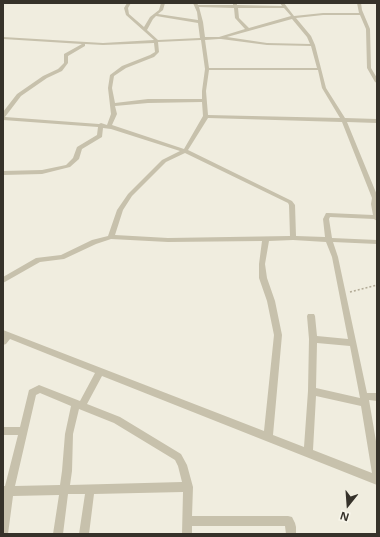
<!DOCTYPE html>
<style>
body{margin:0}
#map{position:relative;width:380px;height:537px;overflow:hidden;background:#f0eddf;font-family:"Noto Sans",sans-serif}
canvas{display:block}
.frame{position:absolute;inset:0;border:4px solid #36322a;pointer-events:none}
.north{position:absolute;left:328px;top:485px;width:40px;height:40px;-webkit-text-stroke:3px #f8f6eb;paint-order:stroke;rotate:197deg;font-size:11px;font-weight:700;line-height:16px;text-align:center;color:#36322a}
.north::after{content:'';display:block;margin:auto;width:14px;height:18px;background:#36322a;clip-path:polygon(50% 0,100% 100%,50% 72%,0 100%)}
</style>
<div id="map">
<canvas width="380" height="537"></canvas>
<div class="frame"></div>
<div class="north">N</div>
</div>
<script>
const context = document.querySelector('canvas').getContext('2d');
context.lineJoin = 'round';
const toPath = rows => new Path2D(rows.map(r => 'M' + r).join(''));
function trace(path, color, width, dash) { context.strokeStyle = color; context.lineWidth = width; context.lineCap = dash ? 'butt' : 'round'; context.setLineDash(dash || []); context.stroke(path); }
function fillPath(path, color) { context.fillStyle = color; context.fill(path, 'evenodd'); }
trace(toPath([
 [350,292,377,285]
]), '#b3ab97', 1.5, [2, 2]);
fillPath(toPath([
 [127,3,131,3,128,8,129,14,144,27,150,17,159,10,161,3,165,3,163,10,158,14,198,20,197,12,193,3,197,3,198,5,233,5,233,3,237,3,237,5,282,6,280,3,284,3,294,16,323,13,359,13,357,3,361,3,362,10,370,29,371,68,377,78,377,83,375,82,367,68,366,29,360,15,323,15,296,18,311,36,315,45,326,88,345,118,377,119,377,123,347,122,377,195,377,221,374,219,330,217,329,219,332,238,377,240,377,244,333,242,338,257,367,393,377,393,377,401,369,400,377,447,377,485,102,376,87,404,120,417,181,454,187,465,193,487,192,516,288,516,292,517,295,523,296,527,296,534,286,534,285,526,192,526,192,534,182,534,183,492,94,494,89,534,79,534,85,494,68,494,63,534,53,534,59,495,13,496,8,534,3,534,3,486,5,486,18,435,3,435,3,427,20,427,29,390,39,385,80,401,95,373,10,339,6,344,3,345,3,330,264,431,274,335,267,301,259,278,259,264,262,241,168,242,111,239,96,244,64,259,40,262,3,283,3,277,36,258,61,255,92,240,108,236,117,210,128,194,162,160,180,151,111,129,103,128,102,137,82,149,79,159,70,167,42,174,3,175,3,171,42,170,66,165,73,158,77,147,97,135,98,127,3,120,3,112,17,94,43,76,58,69,64,63,64,54,82,44,3,39,3,37,103,43,154,40,126,15,124,8,127,3],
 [199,7,234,8,235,18,245,29,219,37,205,37,203,22,199,7],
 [238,8,284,8,291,16,249,28,239,18,238,8],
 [156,16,198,23,200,38,158,40,147,30,153,19,156,16],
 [292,19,307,37,310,44,267,43,227,37,292,19],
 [219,39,221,39,267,45,311,46,317,68,209,68,205,40,219,39],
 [201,40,205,69,202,91,202,99,148,99,115,103,112,88,114,76,126,68,154,57,159,52,158,42,201,40],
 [154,43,155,52,150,55,122,66,110,75,108,88,111,114,107,125,101,123,99,124,5,117,21,96,47,78,62,71,68,63,68,56,85,46,85,44,103,45,154,43],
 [209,70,318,70,322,88,340,118,208,115,206,91,209,70],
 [202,102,203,116,184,149,112,125,117,114,115,106,148,103,202,102],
 [208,118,342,122,372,198,371,204,373,215,328,213,326,213,323,219,325,237,296,236,295,205,292,201,188,150,208,118],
 [185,153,288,203,289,205,290,236,168,238,115,235,123,210,132,196,166,162,185,153],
 [293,240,326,242,332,257,348,339,317,336,315,316,314,314,308,314,307,316,309,339,308,391,304,447,273,435,282,335,275,301,267,278,265,264,269,241,293,240],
 [317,343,350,346,360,398,316,388,317,343],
 [40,393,71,406,65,434,62,471,60,485,15,486,36,395,40,393],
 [316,396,361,406,372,473,313,450,316,396],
 [79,409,114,423,175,460,178,466,182,482,70,485,72,471,73,434,79,409]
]), '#c7c1ac');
</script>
